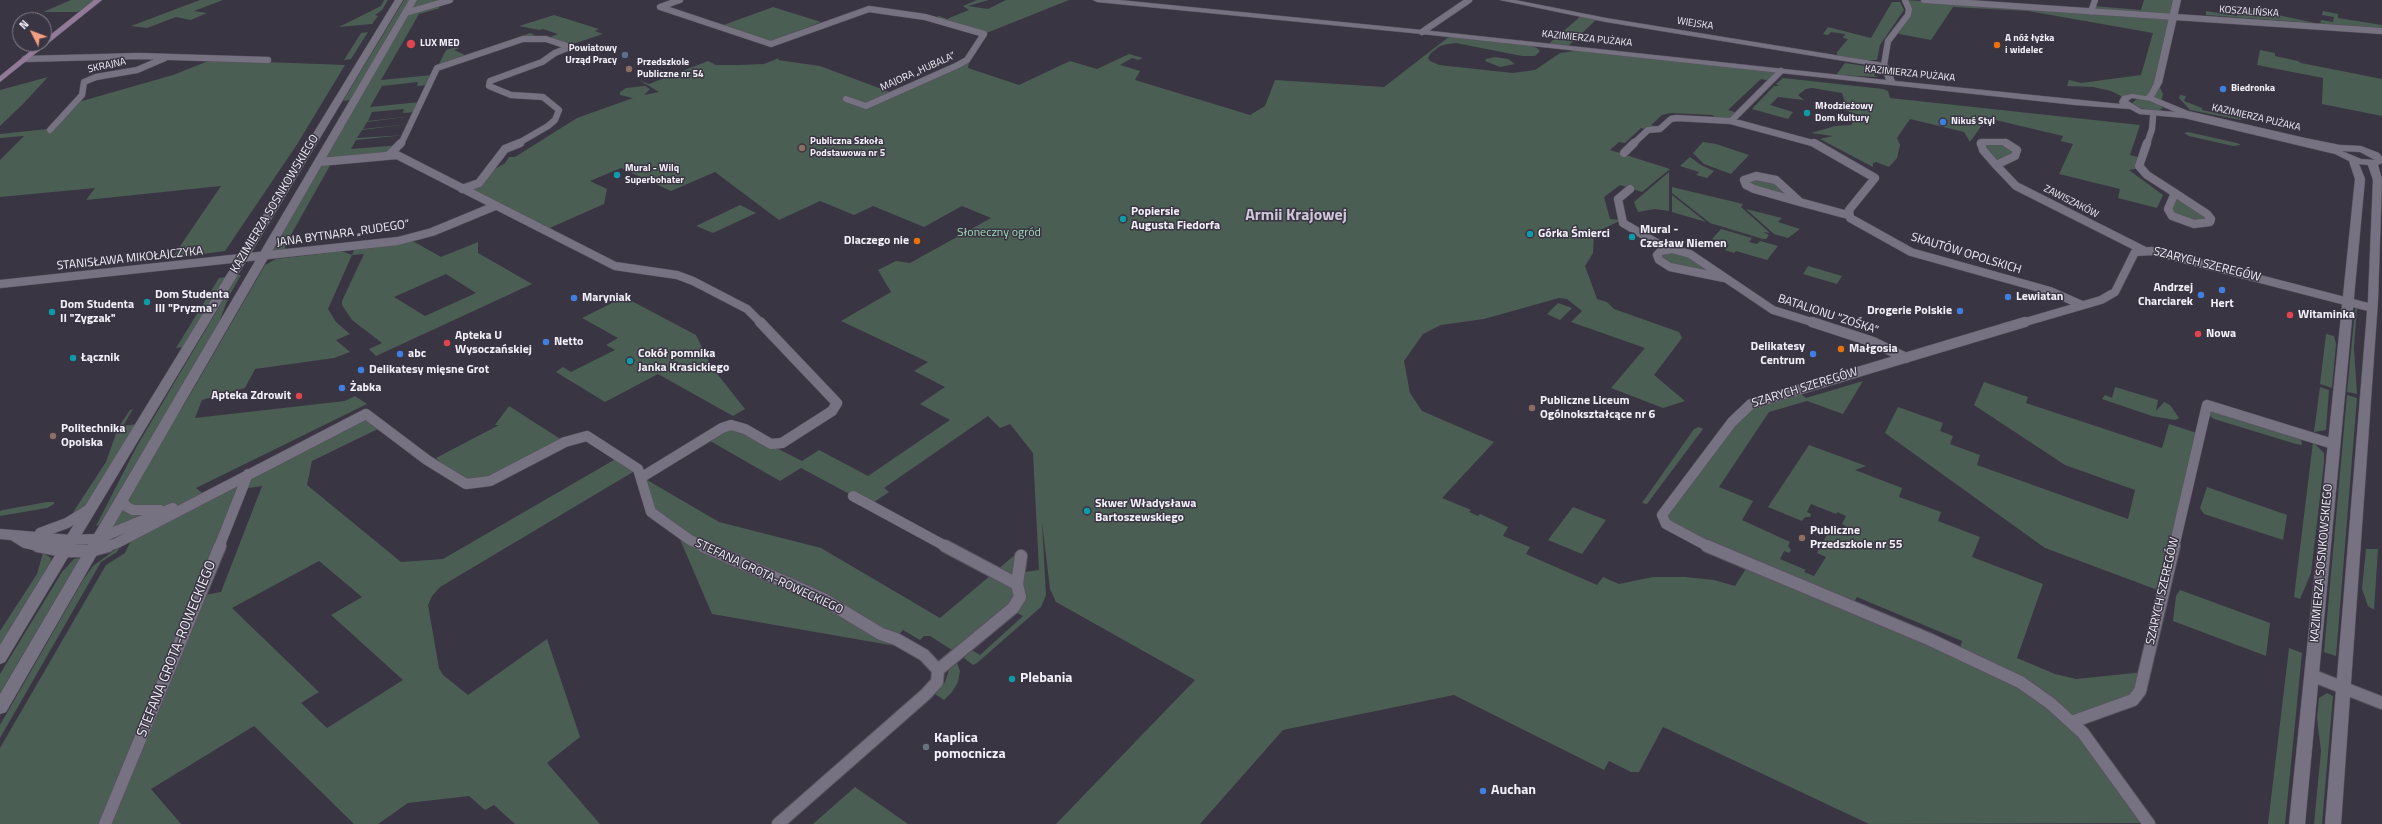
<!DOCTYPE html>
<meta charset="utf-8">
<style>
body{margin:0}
#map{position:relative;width:2382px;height:824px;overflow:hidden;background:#3a3543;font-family:"Titillium Web",sans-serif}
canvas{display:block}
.north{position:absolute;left:12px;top:12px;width:40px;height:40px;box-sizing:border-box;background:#3a3543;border:1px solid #84808c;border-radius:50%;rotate:312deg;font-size:11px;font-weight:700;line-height:16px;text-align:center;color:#f3f0f9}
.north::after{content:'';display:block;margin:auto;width:14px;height:18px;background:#f39f83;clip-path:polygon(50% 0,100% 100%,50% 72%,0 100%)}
</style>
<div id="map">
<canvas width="2382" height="824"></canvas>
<div class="north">N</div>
</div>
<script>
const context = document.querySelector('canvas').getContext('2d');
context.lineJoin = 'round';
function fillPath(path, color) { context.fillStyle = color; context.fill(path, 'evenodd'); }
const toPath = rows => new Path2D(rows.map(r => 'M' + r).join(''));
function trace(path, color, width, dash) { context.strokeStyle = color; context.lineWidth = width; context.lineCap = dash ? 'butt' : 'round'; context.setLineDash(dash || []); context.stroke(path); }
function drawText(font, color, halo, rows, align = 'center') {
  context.font = font + ' "Titillium Web",sans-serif'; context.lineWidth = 3; context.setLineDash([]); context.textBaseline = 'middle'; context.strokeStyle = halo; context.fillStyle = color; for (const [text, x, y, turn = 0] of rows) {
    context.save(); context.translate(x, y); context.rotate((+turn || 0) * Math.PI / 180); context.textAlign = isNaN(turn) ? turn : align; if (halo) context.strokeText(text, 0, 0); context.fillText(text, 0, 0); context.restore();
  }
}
fillPath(toPath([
 [71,0,98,0,87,9,77,12,43,12],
 [200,0,223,0,194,11,207,13,191,20,176,17,147,28,131,26],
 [384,0,388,0,382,10,375,15,378,16,372,24,339,27,381,6],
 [404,0,409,0,350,100,343,101],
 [413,0,442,0,434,5,440,8,419,14,381,80,432,75,428,85,417,86,418,82,382,86,370,107,420,102,415,112,403,113,404,109,372,112,368,121,413,116,367,122,363,129,410,124,362,130,357,138,405,135,356,140,351,149,400,145,394,151,332,162,288,240,285,247,286,251,262,257],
 [977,0,989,0,968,6,988,9,1006,0,1069,0,984,34,932,19,939,16,947,19,969,10,963,6],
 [1905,0,2093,11,2093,6,2141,10,2144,0,2180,0,2158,83,2163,94,2161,102,2141,97,2125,98,2111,91,2093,87,2067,86,2069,80,2081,83,2141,75,2153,33,2028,11,1953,7,1931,40,1894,33,1908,15],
 [1892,2,1900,2,1904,10,1880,45,1877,60,1861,60,1837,56,1837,52,1848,39,1843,38,1845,34,1831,32,1828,35,1823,34,1828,27,1871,38],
 [773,7,821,22,778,39,774,44,718,27],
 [2240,7,2320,24,2321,20,2333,22,2334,17,2322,15,2323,11,2338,14,2338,18,2382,25,2382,28,2284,21,2206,15,2206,11,2237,16],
 [554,15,599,29,595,31,603,34,567,46,546,39,558,34,543,29,539,30,519,26],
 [1581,16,1597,19,1566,48,1546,46],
 [368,32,351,59,344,60,361,33],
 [530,33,535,35,437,68,446,50,456,47,459,48,454,50,465,55],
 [1450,36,1523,43,1537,48,1540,51,1535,56,1522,56,1456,43,1448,44,1440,46,1431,53,1428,58,1430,61,1439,65,1513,73,1535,70,1560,53,1582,50,1781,71,1771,81,1761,79,1728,110,1738,113,1731,121,1716,120,1713,115,1670,113,1662,115,1651,125,1661,128,1648,130,1641,128,1625,143,1619,142,1610,150,1670,169,1642,192,1620,185,1604,197,1610,219,1622,220,1594,233,1593,253,1585,266,1597,299,1607,302,1614,309,1679,332,1682,338,1654,375,1685,401,1663,408,1611,388,1645,348,1571,322,1582,311,1567,299,1559,298,1484,319,1441,325,1423,334,1404,361,1410,393,1422,411,1494,442,1442,498,1471,510,1469,512,1478,516,1480,514,1508,527,1503,536,1530,547,1526,554,1597,585,1603,577,1619,584,1653,577,1685,577,1714,580,1735,586,1749,564,1691,539,1662,515,1744,408,1795,389,1806,398,1863,381,1843,414,1807,401,1769,412,1719,487,1753,501,1742,520,1790,542,1788,546,1791,550,1789,553,1784,551,1780,559,1806,570,1804,572,1814,576,1826,557,1817,553,1829,531,1839,535,1845,526,1842,524,1846,516,1837,512,1836,514,1811,504,1807,512,1811,514,1810,517,1805,517,1802,521,1768,507,1809,445,1866,466,1855,470,1902,488,1899,497,1941,512,1938,521,1980,537,1972,557,2043,584,2017,658,2055,674,2076,679,2144,672,2140,691,2072,722,2148,823,1869,824,1663,727,1639,772,1631,772,1609,761,1604,770,1454,695,1283,730,1200,824,1056,824,1195,680,1056,602,1050,589,1042,522,1046,595,1041,607,977,663,973,665,964,658,972,650,980,655,1023,616,1006,607,955,652,930,636,924,636,920,640,903,630,890,645,712,614,676,530,656,516,642,477,719,522,821,548,940,618,1016,554,1018,573,1039,570,1033,453,1010,424,1000,428,988,416,884,488,889,492,870,505,801,468,780,481,705,438,731,425,802,461,819,450,868,476,950,420,920,404,945,387,914,371,928,362,841,321,891,292,878,270,896,261,910,263,991,218,962,206,924,227,873,206,854,215,820,201,779,220,715,172,671,191,621,168,590,181,607,189,604,204,543,231,462,189,505,163,509,157,515,157,577,118,633,98,620,95,620,92,626,88,645,86,650,89,644,95,659,92,639,80,649,84,708,61,716,65,739,65,764,64,779,58,778,60,820,66,895,94,966,61,969,63,968,68,1019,85,1070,61,1097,69,1129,54,1143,58,1138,60,1132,58,1120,65,1140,71,1135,80,1250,115,1265,106,1275,80,1384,87],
 [1857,597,1962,641,1959,652,1851,607],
 [2260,50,2275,53,2275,56,2298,61,2301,63,2382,79,2382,116,2322,104,2323,78,2257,65],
 [1495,57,1508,59,1515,64,1500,67,1485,61,1486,59],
 [211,60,345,65,296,146,225,251,172,258,221,186,86,200,95,188,0,197,0,160,24,136,0,138,0,134,48,129,75,103,173,75],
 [1845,63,1871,67,1874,69,1875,76,1879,77,1836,75],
 [48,77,23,104,0,126,0,90],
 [1783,78,1883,89,1888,91,1890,98,2140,125,2130,155,2141,158,2140,168,2129,170,2163,195,2157,208,2118,198,2120,189,2059,174,2073,144,2061,141,2063,136,1987,118,1970,142,1964,132,1910,119,1897,138,1900,145,1897,158,1889,167,1876,162,1873,163,1873,167,1820,139,1833,136,1811,133,1835,126,1851,125,1860,115,1830,106,1841,106,1845,102,1842,93,1812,88,1806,89,1798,95,1804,100,1778,97,1770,105,1793,112,1788,119,1752,109,1774,86,1779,86,1776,84],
 [2180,95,2186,96,2184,101,2202,108,2202,110,2239,118,2241,112,2241,120,2190,110,2179,98],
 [2137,99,2155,102,2163,108,2158,111,2140,108,2132,103],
 [2188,132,2237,143,2241,145,2233,146,2189,136,2184,133],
 [1990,140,2017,150,1996,165,1980,143],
 [1703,142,1716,144,1749,155,1731,174,1704,164,1693,153],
 [1690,157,1701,165,1714,171,1707,178,1696,175,1699,172,1680,166],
 [1669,172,1669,211,1655,209,1638,212,1634,202],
 [1765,176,1800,202,1758,191,1745,179],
 [1672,187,1743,204,1741,207,1770,233,1763,232,1769,235,1766,239,1763,239,1710,223,1672,193],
 [2175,193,2211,221,2180,220,2170,206],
 [1672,195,1706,222,1672,212],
 [740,205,756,213,713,233,696,226],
 [1746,209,1782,218,1778,222,1800,229,1788,238,1774,234],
 [1721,229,1752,238,1749,242,1757,244,1760,241,1778,246,1767,260,1736,251,1734,253,1725,250,1729,245,1712,239],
 [409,239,441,257,478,242,478,253,532,284,376,356,369,349,382,343,352,320,342,305,342,301,364,254,352,255,328,309,336,322,350,334,336,340,350,352,334,358,255,369,245,388,202,400,195,418,345,401,355,396,367,404,196,488,205,495,366,414,384,426,312,461,307,485,401,562,443,559,619,457,638,469,440,587,432,596,428,605,439,668,443,675,468,695,547,639,580,737,547,763,600,824,515,824,494,805,485,810,469,796,408,803,378,824,354,824,254,726,151,789,181,824,0,824,0,748,106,565,125,553,139,525,97,539,121,499,184,405,265,265,276,259,319,254,341,251,352,255,356,246],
 [446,274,476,293,425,316,394,297],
 [262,486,221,592,200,596,242,489],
 [319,561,362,597,331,615,403,680,327,728,301,703,319,692,232,608],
 [1676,250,1724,278,1675,268,1657,255],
 [1808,266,1842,276,1837,284,1803,274],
 [238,275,241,275,229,296,218,325,99,525,96,526,137,446],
 [226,277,183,347,176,348,219,278],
 [624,297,696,335,711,366,745,409,733,416,658,374,605,402,556,372,563,367,571,372,615,350,606,345,618,338,582,318],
 [1558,303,1572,308,1560,320,1547,314],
 [2357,307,2354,348,2357,394,2347,392,2355,310],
 [2326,334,2334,336,2336,344,2332,388,2320,384],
 [1984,382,2028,397,2026,403,2162,448,2169,424,2200,434,2163,592,2045,548,1885,433,1898,407,1943,423,1940,431,1953,436,1950,444,1980,455,1977,465,2128,519,2135,490,2065,465,1974,405],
 [2115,387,2158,400,2156,411,2164,402,2170,405,2179,418,2175,420,2152,416,2102,399,2105,395,2112,398],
 [2320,387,2329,390,2326,430,2314,432],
 [2347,395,2357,398,2336,656,2324,652],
 [509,406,565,442,490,481,466,484,436,458,499,425,495,425],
 [133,409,123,426,137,424,85,507,68,520,106,462,118,428,130,410],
 [2210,411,2301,439,2302,445,2296,444,2214,419,2210,416],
 [1699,427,1703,429,1647,504,1642,503,1694,429],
 [2313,442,2324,453,2324,463,2311,573,2300,599,2294,597],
 [2207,487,2287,515,2283,540,2204,514,2200,508],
 [47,502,54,502,54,504,47,508,0,516,0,511,3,510],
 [1573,507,1606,520,1582,554,1548,540],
 [120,546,117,552,101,562,0,738,0,725,83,580,93,566],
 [2366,549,2378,549,2374,610,2368,606,2362,589],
 [43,553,51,558,50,563,0,645,0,631,37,574],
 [80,558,58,595,0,693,0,674,62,572,74,559],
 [2180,590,2270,623,2266,656,2173,621,2176,596],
 [2289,648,2302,653,2285,824,2268,824],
 [957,663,960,671,958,682,952,692,944,700,935,694,945,682,949,670],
 [2327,693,2333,696,2322,824,2314,824,2321,751,2317,718,2319,698],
 [855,787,908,824,813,824]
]), '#4b5e53');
const minorFar3 = toPath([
 [680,0,660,7,771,44,869,9,925,17,984,34,967,60,956,66,866,106,846,99],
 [1924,0,2382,31],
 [2091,12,2095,0],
 [405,13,450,0],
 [1422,32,1469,0],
 [25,59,139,56,268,60],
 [1884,65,1888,41,1908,15,1909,9,1905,0],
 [1731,121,1781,71],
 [50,130,82,95,84,82,96,77,137,70,165,58],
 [401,144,437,68,523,39,546,39,570,47,555,53,542,62,490,81,489,86,511,95,543,97,559,110,555,120,548,126,517,144],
 [1633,144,1648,130,1660,129,1671,119,1676,118,1731,121,1816,144],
 [1980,144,1982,142,2004,142,2008,144],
 [2147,144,2152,129,2153,117]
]);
const minorFar2 = toPath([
 [1814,143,1875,178,1849,210,1850,218,1911,252,2050,291,2082,305],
 [1981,143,1983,150,1996,165],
 [2147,143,2139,166,2147,175,2175,193],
 [1624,153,1634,143],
 [390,154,401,143],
 [320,162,397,155,615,266,677,275,693,281,747,309,761,323],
 [1996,165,2016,186,2143,250],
 [1996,165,2015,156,2017,150,2006,143],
 [462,189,479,183,505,149,520,143],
 [1630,189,1618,199,1623,223,1667,249],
 [2175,193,2207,214,2211,219,2210,222,2194,224,2172,216,2168,209,2175,193],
 [1800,202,1776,180,1756,176,1744,180,1746,185,1754,189,1796,201,1848,215],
 [1724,278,1670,267,1659,260,1657,255,1661,251,1672,249,1690,254,1773,310,1815,323],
 [0,284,398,241,432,232,495,206],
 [2022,323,2101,300,2115,292,2135,252,2152,251,2372,308]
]);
const minorFar1 = toPath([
 [1812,322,1873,342,1906,358],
 [642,477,722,428,731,425,745,429,771,444,782,443,832,411,837,403,760,322],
 [853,496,947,547],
 [121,499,127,507,133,510,160,510],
 [40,533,67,523,88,510],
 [0,534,70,540,97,539,173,508],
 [14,536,25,543,43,547],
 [105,547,117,543,366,414,427,460,466,484,490,481,565,442,587,436,638,469,651,512,690,540,705,547],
 [219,547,248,474],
 [1709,547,1666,524,1662,515,1732,422,1751,404,2025,322],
 [2174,547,2207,405,2333,444]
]);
const minor = toPath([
 [38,546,64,551,90,551,108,546],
 [703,546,823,599,881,634,896,639,924,655,938,670,937,682,926,694,778,824],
 [1707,546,1931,640,2020,682,2050,703,2083,733,2149,824],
 [1017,584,1021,556],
 [938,670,1013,608,1020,597,1017,584,945,546],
 [2311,675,2382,703],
 [2072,722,2133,700,2140,691,2174,546],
 [105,824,220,546]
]);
const tertiary = toPath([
 [395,0,403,0,5,662,0,664,0,645,395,0],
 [409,0,417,0,6,712,0,714,0,694,409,0],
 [1093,0,1119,0,1422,30,1886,80,1881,67,1606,22,1500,0,1515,0,1606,18,1884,63,1888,65,1895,81,2120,104,2119,102,2122,96,2132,94,2146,96,2149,93,2154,83,2173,0,2181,0,2162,83,2154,97,2188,111,2305,138,2340,145,2361,146,2379,153,2382,157,2382,163,2378,165,2382,179,2378,300,2341,824,2325,824,2368,300,2373,180,2368,165,2359,164,2365,179,2305,824,2289,824,2355,179,2349,161,2335,154,2184,118,2139,114,2130,109,2075,105,1422,34,1097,2,1093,0],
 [2132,98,2150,101,2175,112,2141,109,2128,101,2132,98],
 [2342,151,2360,152,2375,160,2361,159,2342,151]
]);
const secondary = toPath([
 [94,0,102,0,0,82,0,76,39,44,44,44,44,40,94,0]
]);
trace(minorFar3, '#58535f', 7);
trace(minorFar2, '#58535f', 9);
trace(minorFar1, '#58535f', 11);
trace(minor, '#58535f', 14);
trace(tertiary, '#58535f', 1);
trace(secondary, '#58535f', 1);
trace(minorFar3, '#777282', 6);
trace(minorFar2, '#777282', 8);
trace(minorFar1, '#777282', 10);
trace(minor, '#777282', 12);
fillPath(tertiary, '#777282');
fillPath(secondary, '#917997');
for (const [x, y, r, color] of [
 [411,44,5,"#e0444e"],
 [1997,45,4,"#e8710a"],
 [625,55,4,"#5c6f8a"],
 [629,69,4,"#8d6e63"],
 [2223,89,4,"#3f7fe0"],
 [1807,113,4,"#0f9aa8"],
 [1943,122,4,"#3f7fe0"],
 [802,148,4,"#8d6e63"],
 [617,175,4,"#0f9aa8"],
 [1123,219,4,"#0f9aa8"],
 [1530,234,4,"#0f9aa8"],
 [1632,237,4,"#0f9aa8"],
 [917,241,4,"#e8710a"],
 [2222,290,4,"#3f7fe0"],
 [2201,295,4,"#3f7fe0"],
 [2008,297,4,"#3f7fe0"],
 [574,298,4,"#3f7fe0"],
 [147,302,4,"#0f9aa8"],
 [1960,311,4,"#3f7fe0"],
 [52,312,4,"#0f9aa8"],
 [2290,315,4,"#e0444e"],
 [2198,334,4,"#e0444e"],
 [546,342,4,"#3f7fe0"],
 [447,343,4,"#e0444e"],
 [1841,349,4,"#e8710a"],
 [400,354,4,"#3f7fe0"],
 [1813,354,4,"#3f7fe0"],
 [73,358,4,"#0f9aa8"],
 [630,361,4,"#0f9aa8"],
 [361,370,4,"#3f7fe0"],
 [342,388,4,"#3f7fe0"],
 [299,396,4,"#e0444e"],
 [1532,408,4,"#8d6e63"],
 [53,436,4,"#8d6e63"],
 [1087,511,4,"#0f9aa8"],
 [1802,538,4,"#8d6e63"],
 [1012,679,4,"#0f9aa8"],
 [926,747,4,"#6b7280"],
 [1483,791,4,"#3f7fe0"]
]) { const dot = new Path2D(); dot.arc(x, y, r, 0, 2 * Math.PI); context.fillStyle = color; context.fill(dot); trace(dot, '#3a3543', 1.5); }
drawText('10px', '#f3f0f9', '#3a3543', [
 ["KOSZALIŃSKA",2249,12,4],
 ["WIEJSKA",1695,24,9],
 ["KAZIMIERZA PUŻAKA",1587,39,6],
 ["SKRAJNA",107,66,-12],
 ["MAJORA „HUBALA”",918,72,-24],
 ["KAZIMIERZA PUŻAKA",1910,74,6],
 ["KAZIMIERZA PUŻAKA",2256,118,13],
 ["ZAWISZAKÓW",2071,202,27]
]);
drawText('bold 10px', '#f3f0f9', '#3a3543', [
 ["A nóż łyżka",2005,39],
 ["i widelec",2005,51],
 ["LUX MED",420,44],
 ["Powiatowy",617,49,"right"],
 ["Urząd Pracy",617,61,"right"],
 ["Przedszkole",637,63],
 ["Publiczne nr 54",637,75],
 ["Biedronka",2231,89],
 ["Młodzieżowy",1815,107],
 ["Dom Kultury",1815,119],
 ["Nikuś Styl",1951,122],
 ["Publiczna Szkoła",810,142],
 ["Podstawowa nr 5",810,154],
 ["Mural - Wilq",625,169],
 ["Superbohater",625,181]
], 'left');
drawText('12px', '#f3f0f9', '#3a3543', [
 ["KAZIMIERZA SOSNKOWSKIEGO",275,204,-59],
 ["JANA BYTNARA „RUDEGO”",343,234,-8],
 ["SKAUTÓW OPOLSKICH",1966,254,17],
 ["STANISŁAWA MIKOŁAJCZYKA",130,259,-6],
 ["SZARYCH SZEREGÓW",2207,265,14],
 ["BATALIONU \"ZOŚKA\"",1828,315,18],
 ["SZARYCH SZEREGÓW",1805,388,-17],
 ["KAZIMIERZA SOSNKOWSKIEGO",2322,563,-85],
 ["STEFANA GROTA-ROWECKIEGO",769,577,25],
 ["SZARYCH SZEREGÓW",2163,591,-77]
]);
drawText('bold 12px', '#f3f0f9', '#3a3543', [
 ["Popiersie",1131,212],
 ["Augusta Fiedorfa",1131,226],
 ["Mural -",1640,230],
 ["Czesław Niemen",1640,244],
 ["Górka Śmierci",1538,234],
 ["Dlaczego nie",909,241,"right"],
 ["Andrzej",2193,288,"right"],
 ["Charciarek",2193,302,"right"],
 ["Dom Studenta",155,295],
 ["III \"Pryzma\"",155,309],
 ["Lewiatan",2016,297],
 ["Maryniak",582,298],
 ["Hert",2222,304,"center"],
 ["Dom Studenta",60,305],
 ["II \"Zygzak\"",60,319],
 ["Drogerie Polskie",1952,311,"right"],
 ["Witaminka",2298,315],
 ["Nowa",2206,334],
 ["Apteka U",455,336],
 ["Wysoczańskiej",455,350],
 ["Netto",554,342],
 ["Delikatesy",1805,347,"right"],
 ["Centrum",1805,361,"right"],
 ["Małgosia",1849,349],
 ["abc",408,354],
 ["Cokół pomnika",638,354],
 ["Janka Krasickiego",638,368],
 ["Łącznik",81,358],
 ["Delikatesy mięsne Grot",369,370],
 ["Żabka",350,388],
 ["Apteka Zdrowit",291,396,"right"],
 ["Publiczne Liceum",1540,401],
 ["Ogólnokształcące nr 6",1540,415],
 ["Politechnika",61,429],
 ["Opolska",61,443],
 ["Skwer Władysława",1095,504],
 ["Bartoszewskiego",1095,518],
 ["Publiczne",1810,531],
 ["Przedszkole nr 55",1810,545]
], 'left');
drawText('12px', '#a1dcb9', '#3a3543', [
 ["Słoneczny ogród",999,233]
]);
drawText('14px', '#f3f0f9', '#3a3543', [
 ["STEFANA GROTA-ROWECKIEGO",177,649,-68]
]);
drawText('bold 14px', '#f3f0f9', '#3a3543', [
 ["Plebania",1020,679],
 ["Kaplica",934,739],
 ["pomocnicza",934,755],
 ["Auchan",1491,791]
], 'left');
drawText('bold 16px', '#cec8da', '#3a3543', [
 ["Armii Krajowej",1296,216]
]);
</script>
